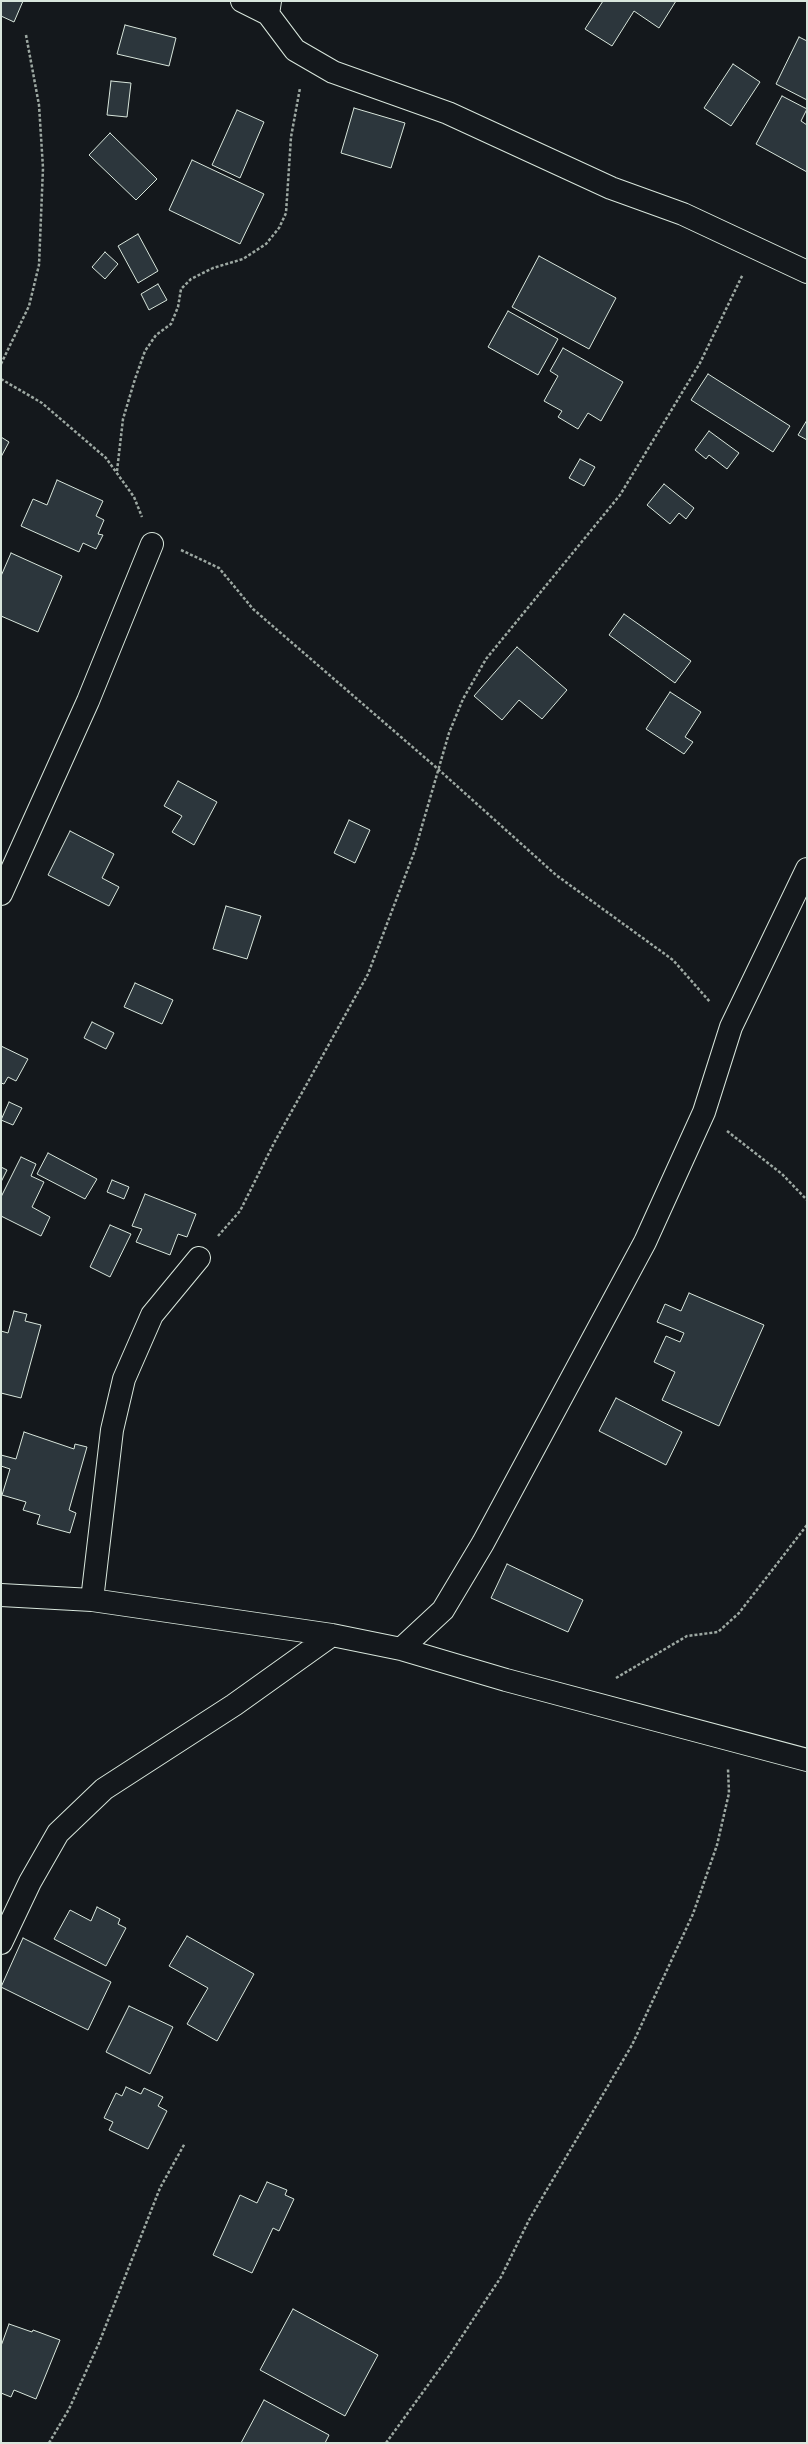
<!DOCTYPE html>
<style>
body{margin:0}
#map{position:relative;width:808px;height:2444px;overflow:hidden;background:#14181c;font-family:"Fira Sans",sans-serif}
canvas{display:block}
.frame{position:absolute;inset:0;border:2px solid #d8e6dc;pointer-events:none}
</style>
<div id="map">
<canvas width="808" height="2444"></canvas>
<div class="frame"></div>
</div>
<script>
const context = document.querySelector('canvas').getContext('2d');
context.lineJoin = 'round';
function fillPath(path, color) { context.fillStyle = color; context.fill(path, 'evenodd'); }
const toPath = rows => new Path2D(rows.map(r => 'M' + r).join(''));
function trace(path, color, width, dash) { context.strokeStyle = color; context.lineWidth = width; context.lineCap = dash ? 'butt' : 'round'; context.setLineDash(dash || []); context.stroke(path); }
const building = toPath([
 [1,1,23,1,14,22,1,16,1,1],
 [603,1,676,1,659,28,634,11,612,46,585,29,603,1],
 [125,25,176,38,169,66,117,54,125,25],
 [799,37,807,41,807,100,776,84,799,37],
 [733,64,760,82,731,126,704,108,733,64],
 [111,81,131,83,127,117,107,115,111,81],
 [782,96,807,109,801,121,807,125,807,172,756,144,782,96],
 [354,108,405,123,391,168,341,153,354,108],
 [237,110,264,122,240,178,212,165,237,110],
 [110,133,157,179,136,200,89,155,110,133],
 [192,160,264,194,240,244,169,210,192,160],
 [138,234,158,271,138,283,118,246,138,234],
 [105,252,118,264,105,279,92,267,105,252],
 [539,256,616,298,589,349,512,307,539,256],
 [158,284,167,300,149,310,141,294,158,284],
 [508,311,558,339,538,375,488,347,508,311],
 [563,348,623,382,601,421,588,413,578,429,558,417,562,411,544,401,558,376,550,371,563,348],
 [708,374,790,426,773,452,691,400,708,374],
 [807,420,807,440,798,435,807,420],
 [709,431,739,453,727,469,709,455,706,459,695,450,709,431],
 [1,437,9,442,1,457,1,437],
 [580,459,595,467,584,486,569,478,580,459],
 [57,480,103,501,96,516,104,520,98,534,103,535,96,549,83,543,79,552,21,526,33,499,47,505,57,480],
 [664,484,694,508,686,519,679,513,670,524,647,505,664,484],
 [11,553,62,576,38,632,1,616,1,576,11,553],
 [624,614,691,661,675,683,609,635,624,614],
 [517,647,567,690,542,719,519,700,502,720,474,696,517,647],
 [670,692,701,712,685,737,693,742,684,754,646,729,670,692],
 [178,781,217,802,194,845,172,832,182,816,164,806,178,781],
 [349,820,370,830,355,863,334,853,349,820],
 [70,831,114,854,102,878,119,887,109,906,48,875,70,831],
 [226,906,261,916,247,959,213,949,226,906],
 [135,983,173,1000,162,1024,124,1007,135,983],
 [92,1022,114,1033,106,1049,84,1038,92,1022],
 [1,1046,28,1059,16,1081,8,1077,4,1084,1,1083,1,1046],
 [9,1102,22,1108,13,1125,1,1120,9,1102],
 [48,1153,97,1179,85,1199,37,1174,48,1153],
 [21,1157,36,1164,31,1176,44,1182,32,1207,50,1217,41,1236,1,1216,1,1197,21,1157],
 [1,1167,7,1170,1,1182,1,1167],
 [112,1180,129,1187,124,1199,107,1192,112,1180],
 [145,1194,196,1214,187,1237,178,1234,170,1255,136,1242,142,1229,132,1226,145,1194],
 [110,1225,131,1234,110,1277,90,1267,110,1225],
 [689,1293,764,1325,719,1426,662,1400,675,1372,654,1362,666,1336,680,1342,684,1333,657,1322,665,1304,681,1311,689,1293],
 [14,1311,27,1314,25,1321,41,1325,21,1398,1,1393,1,1331,8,1333,14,1311],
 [616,1398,682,1432,666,1465,599,1431,616,1398],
 [24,1432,74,1449,75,1444,87,1447,69,1510,76,1513,70,1533,37,1524,40,1515,23,1510,26,1502,2,1495,10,1469,1,1466,1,1455,16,1459,24,1432],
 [507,1564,583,1600,568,1632,491,1598,507,1564],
 [97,1907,120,1919,118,1924,126,1928,106,1966,54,1939,70,1910,91,1921,97,1907],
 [187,1936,254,1974,217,2041,187,2024,208,1988,169,1966,187,1936],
 [23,1938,111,1982,88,2030,1,1987,23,1938],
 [129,2006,173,2027,150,2074,106,2052,129,2006],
 [126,2087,141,2094,144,2088,163,2097,158,2106,167,2111,148,2149,109,2130,113,2122,104,2118,116,2093,122,2096,126,2087],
 [267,2182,287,2190,285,2195,294,2199,279,2231,273,2228,252,2273,213,2255,240,2195,257,2203,267,2182],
 [293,2309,378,2355,345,2416,260,2370,293,2309],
 [9,2324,32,2332,33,2330,60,2340,36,2399,14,2390,11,2397,1,2393,1,2346,9,2324],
 [264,2400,329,2435,325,2443,241,2443,264,2400]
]);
fillPath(building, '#2c363c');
trace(building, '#d8e6dc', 1);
const minor = toPath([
 [242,1,268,14],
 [270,1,268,14,295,50,333,72,448,113,611,188,683,214,807,272],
 [1,894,88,701,152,544],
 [1,1595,92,1600,332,1635,401,1649,506,1680,807,1760],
 [92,1600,112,1430,124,1379,152,1315,199,1258],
 [401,1649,443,1610,483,1543,645,1242,704,1112,731,1027,807,869],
 [1,1943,30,1882,58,1833,104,1789,234,1705,332,1635]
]);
trace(minor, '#d8e6dc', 24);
trace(toPath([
 [1,364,29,306,39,265,43,168,39,105,26,35],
 [1,379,42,403,106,458,134,497,142,517],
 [117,471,123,419,135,379,145,351,156,335,171,324,178,307,181,289,191,279,213,268,243,259,266,244,279,228,286,213,291,137,300,88],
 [181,550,219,568,253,609,438,769,556,875,673,960,710,1002],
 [727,1131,782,1174,807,1200],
 [218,1236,240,1211,274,1143,368,974,415,850,449,733,463,699,486,659,620,495,700,363,743,274],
 [616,1678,687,1636,718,1632,739,1613,807,1525],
 [49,2443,69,2409,99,2343,160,2188,185,2143],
 [386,2443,449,2356,501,2277,529,2220,632,2045,693,1914,717,1845,729,1793,728,1769]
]), '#9da8a2', 2.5, [3, 2]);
trace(minor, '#14181c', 22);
</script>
